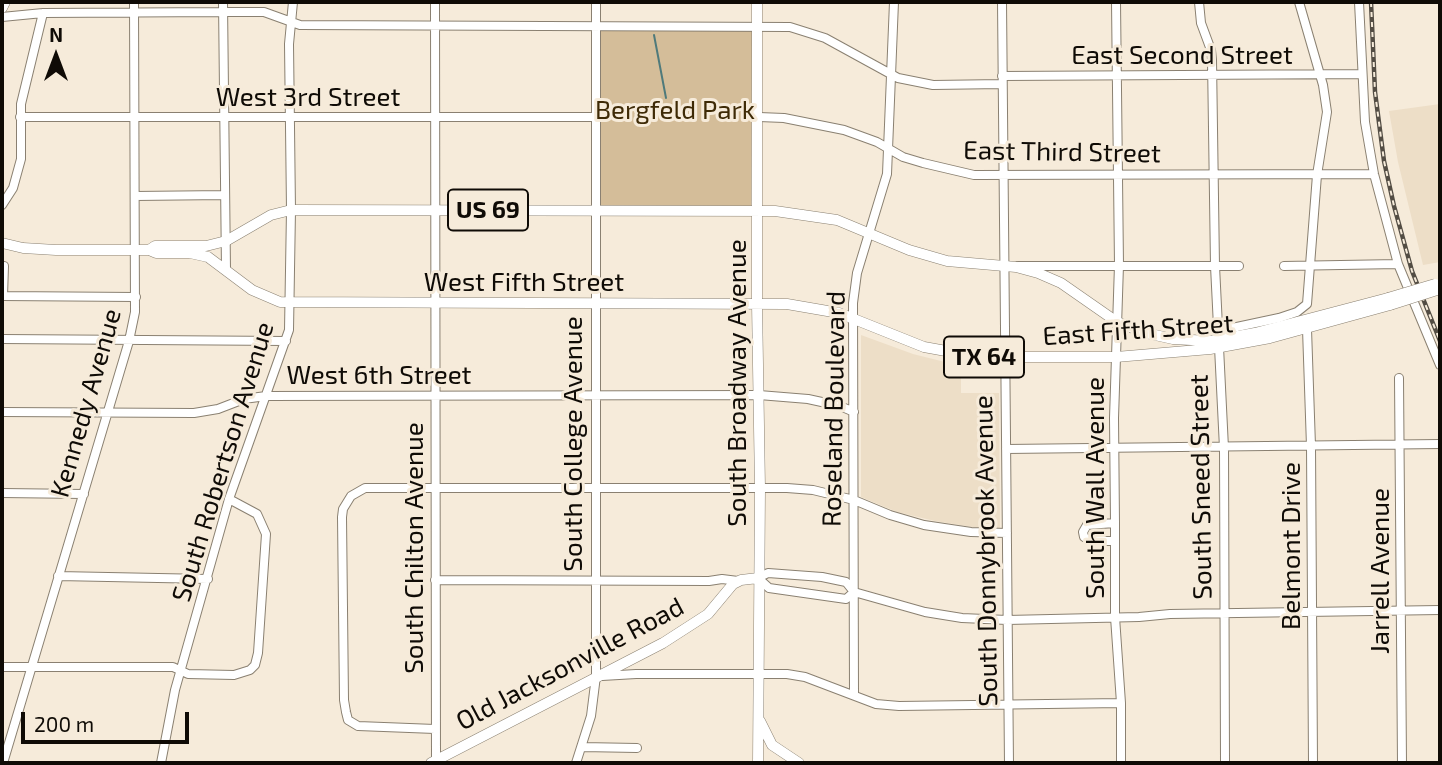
<!DOCTYPE html>
<style>
body{margin:0}
#map{position:relative;width:1442px;height:765px;overflow:hidden;background:#f6ebda;font-family:"Exo 2",sans-serif}
canvas{display:block}
.frame{position:absolute;inset:0;border:4px solid #0f0b06;pointer-events:none}
.north{position:absolute;left:21px;top:21px;width:70px;height:70px;-webkit-text-stroke:5px #f6ebda;paint-order:stroke;rotate:0deg;font-size:19px;font-weight:700;line-height:28px;text-align:center;color:#0f0b06}
.north::after{content:'';display:block;margin:auto;width:24px;height:32px;background:#0f0b06;clip-path:polygon(50% 0,100% 100%,50% 72%,0 100%)}
.scale{position:absolute;left:21px;top:712px;width:168px;height:32px;box-sizing:border-box;border:4px solid #0f0b06;border-top:0;padding-left:9px;font-size:21px;line-height:24px;white-space:nowrap;color:#0f0b06;-webkit-text-stroke:5px #f6ebda;paint-order:stroke}
</style>
<div id="map">
<canvas width="1442" height="765"></canvas>
<div class="frame"></div>
<div class="north">N</div>
<div class="scale">200 m</div>
</div>
<script>
const context = document.querySelector('canvas').getContext('2d');
context.lineJoin = 'round';
function fillPath(path, color) { context.fillStyle = color; context.fill(path, 'evenodd'); }
const toPath = rows => new Path2D(rows.map(r => 'M' + r).join(''));
function trace(path, color, width, dash) { context.strokeStyle = color; context.lineWidth = width; context.lineCap = dash ? 'butt' : 'round'; context.setLineDash(dash || []); context.stroke(path); }
function drawText(font, color, halo, rows, align = 'center') {
  context.font = font + ' "Exo 2",sans-serif'; context.lineWidth = 6; context.setLineDash([]); context.textBaseline = 'middle'; context.strokeStyle = halo; context.fillStyle = color; for (const [text, x, y, turn = 0] of rows) {
    context.save(); context.translate(x, y); context.rotate((+turn || 0) * Math.PI / 180); context.textAlign = isNaN(turn) ? turn : align; if (halo) context.strokeText(text, 0, 0); context.fillText(text, 0, 0); context.restore();
  }
}
fillPath(toPath([
 [1440,104,1440,262,1423,265,1398,162,1389,111],
 [861,335,913,354,961,366,961,393,999,393,1000,528,979,528,935,521,897,512,861,497]
]), '#eddec7');
fillPath(toPath([
 [599,29,752,30,751,206,599,206]
]), '#d4bd99');
trace(toPath([
 [654,35,666,98]
]), '#4f7a7b', 2);
const minor = toPath([
 [223,2,226,270],
 [435,2,436,763],
 [1002,2,1009,763],
 [1116,2,1119,265,1114,418,1115,523,1115,617,1121,703,1121,763],
 [1199,2,1201,23,1211,50,1212,60,1215,266,1224,448,1225,763],
 [1359,2,1365,122,1374,174,1398,264,1440,365],
 [2,17,43,13,223,12,264,12,300,25,790,27,825,38,898,78,933,85,1002,84],
 [1002,76,1361,74],
 [20,117,596,117],
 [759,117,784,118,844,130,877,142,903,157,923,163,974,175,1374,174],
 [135,196,225,195],
 [2,205,13,188,21,159,21,104,43,13],
 [1018,266,1239,266],
 [1284,266,1398,264],
 [2,296,136,297],
 [3,296,4,266],
 [1307,329,1311,446,1313,763],
 [1218,331,1279,318,1297,312,1307,304,1317,175,1327,112,1323,85,1299,2],
 [2,339,286,341],
 [1399,378,1402,763],
 [2,412,194,413,218,409,244,399,266,396,759,395,808,399,840,406,854,412],
 [1006,449,1440,444],
 [2,493,84,494],
 [1115,523,1087,525,1083,532,1084,537,1091,541,1115,541],
 [58,576,208,579],
 [435,580,709,581,722,579,738,581],
 [854,592,846,599,769,588,758,578,768,573,822,577,846,582,854,592,925,612,962,618,1007,620,1139,617,1170,614,1440,610],
 [2,667,173,667,188,674,234,675,250,670,255,665,258,653,266,534,257,514,229,499],
 [602,676,636,674,787,674,805,677,876,704,899,706,1121,703],
 [854,695,853,303,857,273,887,174,894,2],
 [435,729,358,726,348,720,346,712,344,700,342,517,343,509,351,496,365,488,787,488,813,490,854,500,890,515,924,525,971,532,1007,533],
 [582,747,637,748],
 [3,763,129,341,135,312,134,2],
 [161,763,175,690,229,499,289,330,291,210,289,44,293,2],
 [576,763,591,716,596,676,596,2]
]);
const major = toPath([
 [757,2,757,303,760,488,758,763],
 [2,8,5,2],
 [2,243,23,248,56,250,149,250,155,246,206,246,226,241,271,215,291,210,775,211,837,220,909,250,947,261,1016,267,1038,273,1061,283,1117,322,1146,333,1173,339,1210,341,1255,333,1388,298],
 [149,250,156,253,190,253,208,257,252,290,280,302,787,304,839,313,924,347,979,357,1116,357,1210,349,1270,338,1390,305],
 [760,721,772,745,799,763],
 [431,763,663,643,708,614,733,584,741,580,758,578]
]);
trace(minor, '#8a8071', 10);
trace(major, '#8a8071', 11);
trace(minor, '#fff', 8);
trace(major, '#fff', 10);
const rail = toPath([
 [1371,2,1375,92,1384,161,1394,206,1412,271,1440,341]
]);
trace(rail, '#534d44', 4.5);
trace(rail, '#f6ebda', 2, [5]);
const majorBridge = toPath([
 [1388,298,1435,284],
 [1390,305,1437,290]
]);
trace(majorBridge, '#8a8071', 11, []);
trace(majorBridge, '#fff', 10);
for (const [x, y, w] of [
 [488,210,80],
 [984,357,80]
]) { const box = new Path2D(); box.roundRect(x - w / 2, y - 20.5, w, 41, 5); context.fillStyle = '#f6ebda'; context.fill(box); trace(box, '#0f0b06', 2); }
drawText('bold 24px', '#0f0b06', null, [
 ["US 69",488,210],
 ["TX 64",984,357]
]);
drawText('26px', '#0f0b06', '#f6ebda', [
 ["East Second Street",1182,55],
 ["West 3rd Street",308,97],
 ["East Third Street",1062,152,1],
 ["West Fifth Street",524,282],
 ["East Fifth Street",1138,330,-4],
 ["West 6th Street",379,375],
 ["South Broadway Avenue",737,383,-90],
 ["Kennedy Avenue",86,403,-74],
 ["Roseland Boulevard",834,409,-89],
 ["South College Avenue",573,444,-90],
 ["South Robertson Avenue",223,462,-73],
 ["South Sneed Street",1201,487,-91],
 ["South Wall Avenue",1095,488,-90],
 ["Belmont Drive",1291,546,-90],
 ["South Chilton Avenue",414,548,-90],
 ["South Donnybrook Avenue",986,551,-91],
 ["Jarrell Avenue",1380,571,-90],
 ["Old Jacksonville Road",570,664,-28]
]);
drawText('26px', '#3e2a06', '#f6ebda', [
 ["Bergfeld Park",675,110]
]);
</script>
